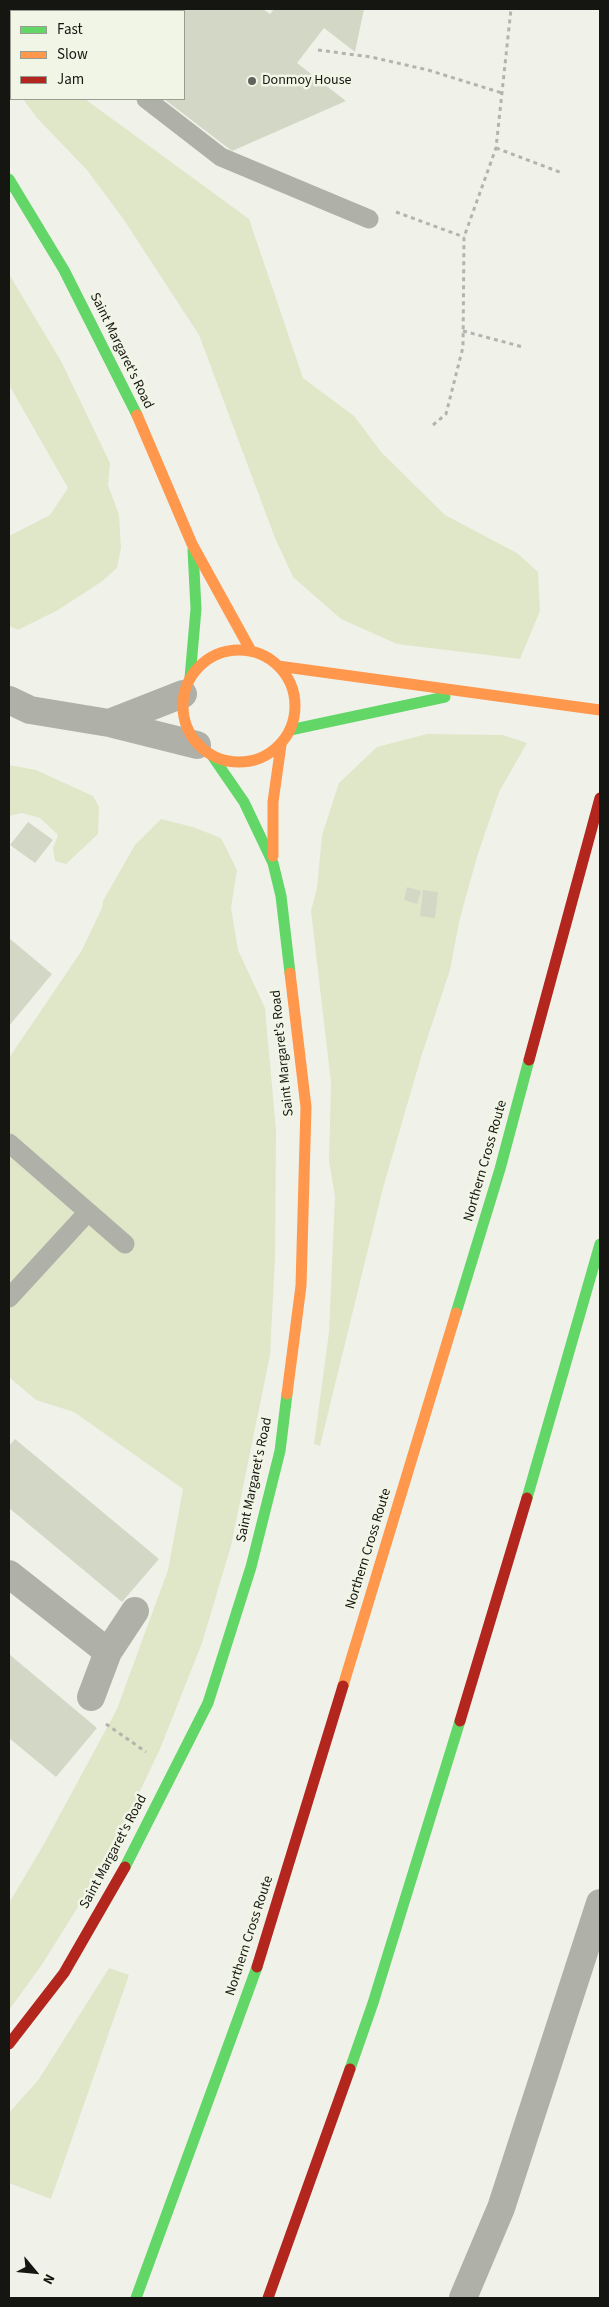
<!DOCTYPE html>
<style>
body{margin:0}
#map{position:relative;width:609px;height:2307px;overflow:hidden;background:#f0f2ea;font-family:"Source Sans 3",sans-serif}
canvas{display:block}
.frame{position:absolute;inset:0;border:10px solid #151611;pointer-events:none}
.legend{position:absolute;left:10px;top:10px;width:175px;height:90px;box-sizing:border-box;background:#f1f5e6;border:1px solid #999c91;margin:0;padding:6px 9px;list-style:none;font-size:15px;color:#151611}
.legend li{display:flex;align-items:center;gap:10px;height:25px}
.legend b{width:25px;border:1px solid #999c91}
.north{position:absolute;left:10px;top:2247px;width:50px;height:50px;-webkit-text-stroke:4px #f1f5e6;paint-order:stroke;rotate:118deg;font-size:14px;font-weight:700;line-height:20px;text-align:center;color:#151611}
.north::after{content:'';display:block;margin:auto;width:18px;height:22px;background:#151611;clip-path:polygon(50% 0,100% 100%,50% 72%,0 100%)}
</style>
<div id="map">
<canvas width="609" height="2307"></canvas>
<div class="frame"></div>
<ul class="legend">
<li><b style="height:6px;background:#63d668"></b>Fast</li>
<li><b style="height:6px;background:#ff974d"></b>Slow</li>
<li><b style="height:6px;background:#b3261e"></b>Jam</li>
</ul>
<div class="north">N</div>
</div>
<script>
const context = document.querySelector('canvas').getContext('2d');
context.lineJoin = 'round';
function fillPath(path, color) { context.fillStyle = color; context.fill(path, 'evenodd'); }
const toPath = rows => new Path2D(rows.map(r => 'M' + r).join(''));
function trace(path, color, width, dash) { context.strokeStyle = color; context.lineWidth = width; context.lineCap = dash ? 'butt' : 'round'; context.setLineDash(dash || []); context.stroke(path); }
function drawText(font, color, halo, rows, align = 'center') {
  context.font = font + ' "Source Sans 3",sans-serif'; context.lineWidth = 5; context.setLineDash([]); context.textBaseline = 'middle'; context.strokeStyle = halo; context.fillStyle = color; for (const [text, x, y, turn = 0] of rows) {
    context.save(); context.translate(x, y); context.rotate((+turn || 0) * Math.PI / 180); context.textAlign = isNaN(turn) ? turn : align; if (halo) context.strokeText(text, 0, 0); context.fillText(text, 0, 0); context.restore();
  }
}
fillPath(toPath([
 [23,99,85,99,249,219,303,378,354,416,382,453,445,515,517,553,538,572,540,611,520,659,397,644,341,619,293,577,275,538,199,335,124,220,87,170,37,118],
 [9,274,61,361,110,463,108,485,119,515,121,548,117,568,101,582,58,610,18,630,9,626,9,536,50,515,68,488,9,385],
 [427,734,503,735,527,743,499,792,477,857,460,918,450,970,421,1057,383,1188,320,1446,314,1444,329,1332,335,1197,329,1160,331,1083,311,911,317,888,322,835,339,783,377,747],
 [9,765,36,770,93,796,99,807,98,834,66,864,55,861,53,848,58,835,40,818,22,813,9,816],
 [161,819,193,827,221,838,237,870,231,908,238,950,265,1008,276,1130,275,1258,270,1355,231,1546,202,1643,160,1749,105,1864,41,1966,9,2010,9,1903,44,1844,117,1709,168,1570,183,1489,74,1412,36,1400,9,1377,9,1058,82,950,102,908,103,901,135,845],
 [109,1968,129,1975,51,2199,9,2183,9,2113,39,2079]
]), '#dfe7c8');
fillPath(toPath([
 [48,9,263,9,270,14,274,9,364,9,355,52,324,28,297,63,346,101,232,151,164,99,184,99,184,11,51,11],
 [28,822,53,840,35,863,10,845],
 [407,887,421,891,417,904,404,900],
 [423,890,438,892,435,918,420,916],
 [9,938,52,974,9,1026],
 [15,1439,159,1559,122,1602,9,1508,9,1446],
 [9,1654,97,1728,56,1777,9,1738]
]), '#d3d8c6');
trace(toPath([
 [318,50,371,57,428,70,502,93],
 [496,148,562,173],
 [396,212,464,237],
 [463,331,523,347],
 [433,425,446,414,463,347,464,237,496,148,511,9],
 [106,1724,146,1752]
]), '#b2b5ac', 3, [4, 4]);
trace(toPath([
 [30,9,33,11],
 [146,99,221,157,369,219],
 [9,1143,125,1244],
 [9,1298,88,1212]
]), '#afb1a8', 19);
trace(toPath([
 [9,700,30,710,109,723,197,745],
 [109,723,183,694],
 [9,1574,108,1652],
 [91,1697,108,1652,135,1611],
 [463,2298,501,2208,600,1903]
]), '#afb1a8', 28);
trace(toPath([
 [9,179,64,270,137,415],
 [190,678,196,609,193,550],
 [290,730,445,697],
 [213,757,244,802,273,863,281,896,290,973],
 [456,1313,500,1169,529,1060],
 [527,1498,600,1244],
 [125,1867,208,1703,251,1567,280,1451,287,1394],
 [350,2069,373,2003,460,1721],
 [136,2298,257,1967]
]), '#63d668', 11);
trace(toPath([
 [137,415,192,544,251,651],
 '183 706a56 56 0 1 1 112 0a56 56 0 1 1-112 0Z',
 [278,666,600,710],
 [273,856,273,802,281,745],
 [287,1394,301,1286,306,1107,290,973],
 [343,1686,456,1313]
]), '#ff974d', 11);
trace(toPath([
 [529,1060,600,798],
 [460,1721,527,1498],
 [257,1967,343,1686],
 [9,2044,64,1973,125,1867],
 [268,2298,350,2069]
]), '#b3261e', 11);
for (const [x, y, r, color] of [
 [252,81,5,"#62635d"]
]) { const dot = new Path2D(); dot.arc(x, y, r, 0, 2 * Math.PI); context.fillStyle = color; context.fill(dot); trace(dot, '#f1f5e6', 2); }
drawText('14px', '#151611', '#f1f5e6', [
 ["Donmoy House",262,81]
], 'left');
drawText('14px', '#151611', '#f1f5e6', [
 ["Saint Margaret's Road",121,351,64],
 ["Saint Margaret's Road",283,1053,-96],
 ["Northern Cross Route",486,1161,-74],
 ["Saint Margaret's Road",255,1480,-78],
 ["Northern Cross Route",369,1549,-73],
 ["Saint Margaret's Road",114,1852,-62],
 ["Northern Cross Route",250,1936,-72]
]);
</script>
